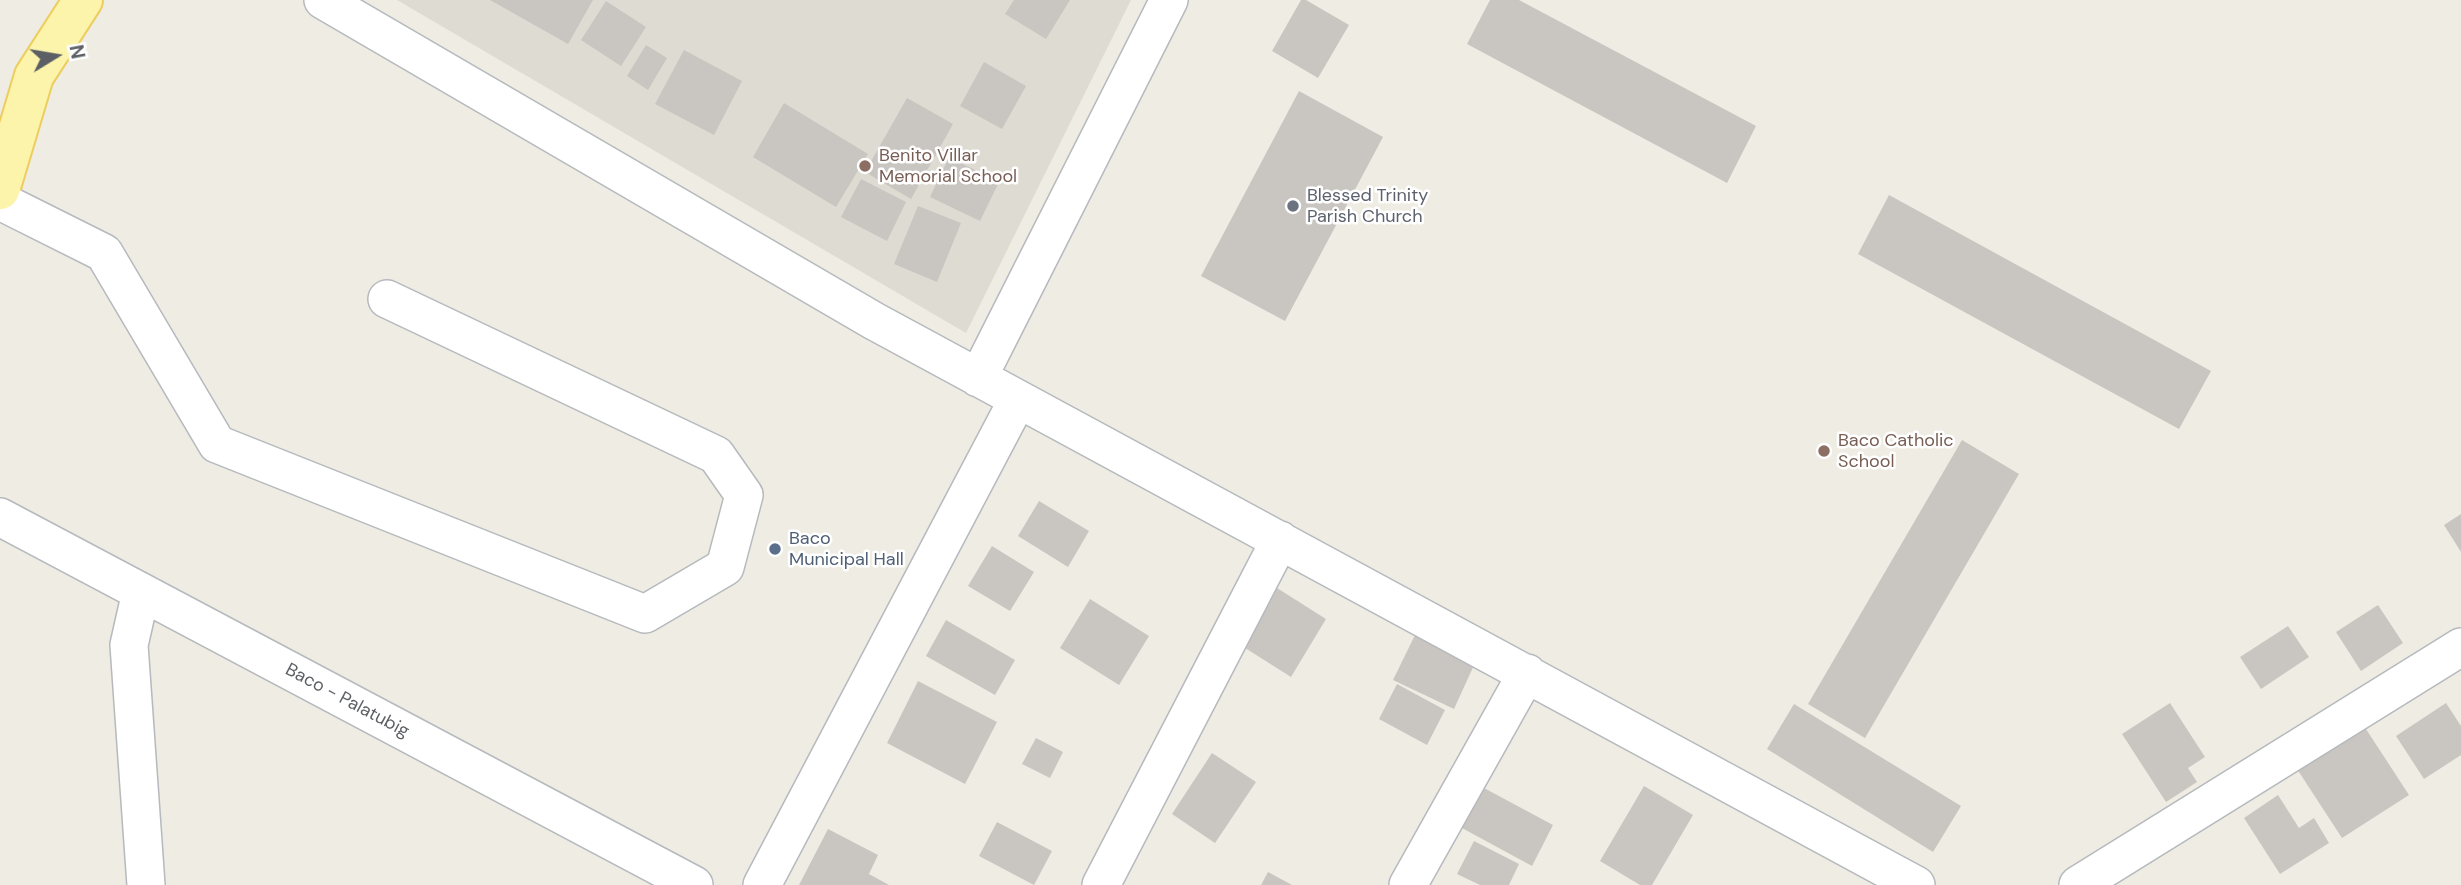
<!DOCTYPE html>
<style>
body{margin:0}
#map{position:relative;width:2461px;height:885px;overflow:hidden;background:#eeece3;font-family:"DM Sans",sans-serif}
canvas{display:block}
.north{position:absolute;left:21px;top:21px;width:70px;height:70px;-webkit-text-stroke:5px #fff;paint-order:stroke;rotate:79deg;font-size:19px;font-weight:700;line-height:28px;text-align:center;color:#5c5f64}
.north::after{content:'';display:block;margin:auto;width:24px;height:32px;background:#5c5f64;clip-path:polygon(50% 0,100% 100%,50% 72%,0 100%)}
</style>
<div id="map">
<canvas width="2461" height="885"></canvas>
<div class="north">N</div>
</div>
<script>
const context = document.querySelector('canvas').getContext('2d');
context.lineJoin = 'round';
function fillPath(path, color) { context.fillStyle = color; context.fill(path, 'evenodd'); }
const toPath = rows => new Path2D(rows.map(r => 'M' + r).join(''));
function trace(path, color, width, dash) { context.strokeStyle = color; context.lineWidth = width; context.lineCap = dash ? 'butt' : 'round'; context.setLineDash(dash || []); context.stroke(path); }
function drawText(font, color, halo, rows, align = 'center') {
  context.font = font + ' "DM Sans",sans-serif'; context.lineWidth = 5; context.setLineDash([]); context.textBaseline = 'middle'; context.strokeStyle = halo; context.fillStyle = color; for (const [text, x, y, turn = 0] of rows) {
    context.save(); context.translate(x, y); context.rotate((+turn || 0) * Math.PI / 180); context.textAlign = isNaN(turn) ? turn : align; if (halo) context.strokeText(text, 0, 0); context.fillText(text, 0, 0); context.restore();
  }
}
fillPath(toPath([
 [397,0,1131,0,966,333]
]), '#dedbd2');
fillPath(toPath([
 [490,0,593,0,568,44],
 [1014,0,1070,0,1046,39,1005,14],
 [1301,0,1306,0,1349,25,1318,78,1272,51],
 [1490,0,1519,0,1756,126,1727,183,1467,44],
 [606,1,646,27,621,66,581,40],
 [646,45,667,58,648,90,627,76],
 [684,50,742,81,714,135,655,104],
 [984,62,1026,86,1002,129,960,106],
 [1299,91,1383,137,1285,321,1201,276],
 [907,98,953,124,911,199,865,172],
 [784,103,868,154,836,207,753,157],
 [949,157,999,182,980,221,930,197],
 [861,179,906,202,887,241,841,217],
 [1889,195,2211,371,2179,429,1858,254],
 [918,206,961,223,937,282,894,264],
 [1962,440,2019,474,1865,738,1808,704],
 [1039,501,1089,531,1068,567,1018,536],
 [2461,514,2461,552,2444,525],
 [992,546,1034,572,1010,611,968,586],
 [1277,588,1326,619,1291,677,1242,646],
 [1090,599,1149,636,1119,685,1060,648],
 [2378,605,2403,643,2361,671,2336,632],
 [946,620,1015,660,995,695,926,656],
 [2288,626,2309,657,2261,689,2240,657],
 [1415,635,1475,663,1454,709,1393,680],
 [918,681,997,722,965,784,887,743],
 [1397,684,1445,710,1427,745,1379,719],
 [2170,703,2205,757,2188,768,2197,782,2166,802,2122,734],
 [2446,703,2461,726,2461,755,2424,779,2396,736],
 [1794,704,1961,806,1933,852,1767,749],
 [2364,726,2409,795,2342,838,2297,769],
 [1036,738,1063,752,1050,778,1022,764],
 [1212,753,1256,782,1215,843,1172,814],
 [1644,786,1693,815,1652,885,1640,885,1600,861],
 [1484,788,1553,825,1532,866,1462,828],
 [2278,795,2299,828,2314,818,2329,843,2280,874,2244,818],
 [997,822,1052,851,1034,885,979,856],
 [828,829,878,855,869,874,889,885,799,885],
 [1474,841,1519,864,1509,885,1480,885,1457,874],
 [1268,872,1292,885,1261,885]
]), '#c9c6c1');
const minor = toPath([
 [323,0,874,321,1916,885],
 [0,201,104,253,217,444,645,614,725,567,744,495,716,455,387,299],
 [978,378,1169,0],
 [0,517,694,885],
 [141,592,129,645,146,885],
 [762,885,1018,399],
 [1101,885,1280,540],
 [1408,885,1527,673],
 [2078,885,2461,647]
]);
const major = toPath([
 [0,190,34,76,83,0]
]);
trace(minor, '#b6b9bd', 40);
trace(major, '#edcd5e', 42);
trace(minor, '#fff', 37);
trace(major, '#fcf4aa', 38);
for (const [x, y, r, color] of [
 [865,166,7,"#8d6e63"],
 [1293,206,7,"#6b7280"],
 [1824,451,7,"#8d6e63"],
 [775,549,7,"#5c6f8a"]
]) { const dot = new Path2D(); dot.arc(x, y, r, 0, 2 * Math.PI); context.fillStyle = color; context.fill(dot); trace(dot, '#fff', 2.5); }
drawText('18px', '#785e54', '#fff', [
 ["Benito Villar",879,156],
 ["Memorial School",879,177],
 ["Baco Catholic",1838,441],
 ["School",1838,462]
], 'left');
drawText('18px', '#5b616d', '#fff', [
 ["Blessed Trinity",1307,196],
 ["Parish Church",1307,217]
], 'left');
drawText('18px', '#4e5e75', '#fff', [
 ["Baco",789,539],
 ["Municipal Hall",789,560]
], 'left');
drawText('18px', '#5c5f64', '#fff', [
 ["Baco - Palatubig",347,701,28]
]);
</script>
